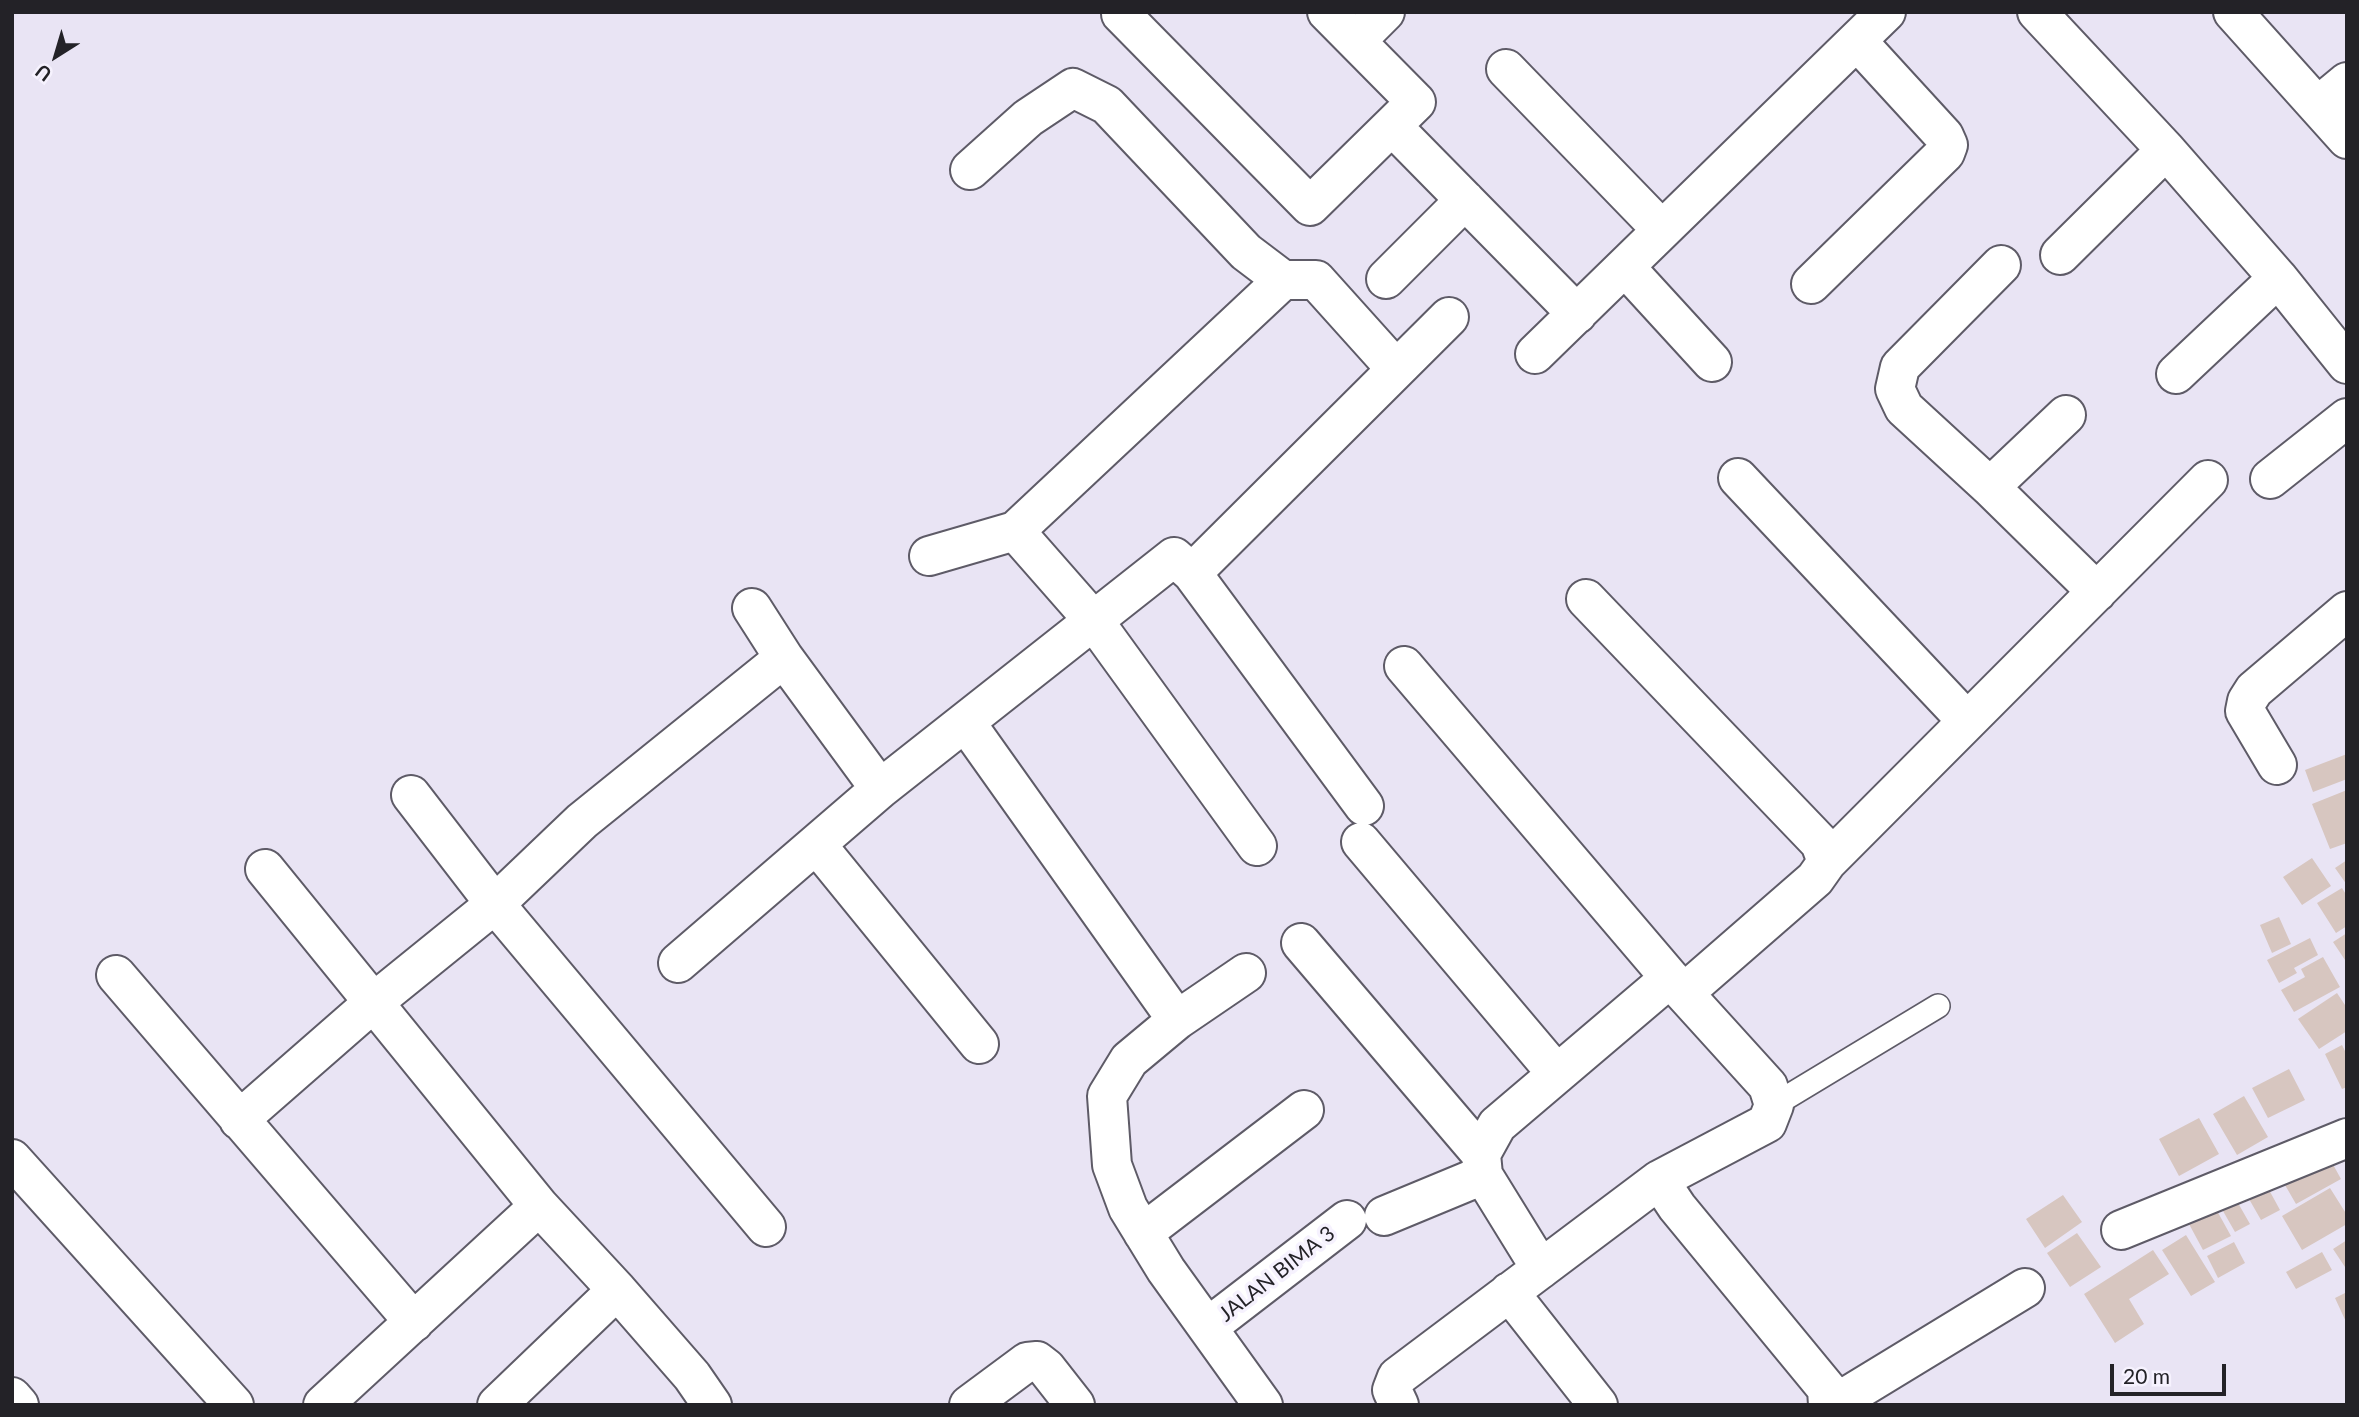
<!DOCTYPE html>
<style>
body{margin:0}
#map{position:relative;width:2359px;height:1417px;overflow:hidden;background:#e9e4f4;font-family:Lato,sans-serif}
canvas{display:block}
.frame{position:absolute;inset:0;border:14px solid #232227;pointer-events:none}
.north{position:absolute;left:21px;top:21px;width:70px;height:70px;-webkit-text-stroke:5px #f6f2fe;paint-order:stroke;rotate:217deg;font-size:19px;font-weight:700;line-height:28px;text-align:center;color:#232227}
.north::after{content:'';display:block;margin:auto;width:24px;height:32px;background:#232227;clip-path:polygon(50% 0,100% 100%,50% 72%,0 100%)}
.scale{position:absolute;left:2110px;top:1364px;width:116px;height:32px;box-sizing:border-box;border:4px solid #232227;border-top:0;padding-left:9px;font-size:21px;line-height:24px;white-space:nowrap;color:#232227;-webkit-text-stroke:5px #f6f2fe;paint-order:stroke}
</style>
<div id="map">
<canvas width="2359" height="1417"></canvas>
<div class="frame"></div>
<div class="north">U</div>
<div class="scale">20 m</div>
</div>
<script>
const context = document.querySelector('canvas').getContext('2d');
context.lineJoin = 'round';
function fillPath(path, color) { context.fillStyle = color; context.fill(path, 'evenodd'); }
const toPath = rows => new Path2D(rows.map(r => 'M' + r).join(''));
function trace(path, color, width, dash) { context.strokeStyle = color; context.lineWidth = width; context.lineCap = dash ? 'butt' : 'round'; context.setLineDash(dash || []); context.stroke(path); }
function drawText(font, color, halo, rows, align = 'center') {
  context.font = font + ' Lato,sans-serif'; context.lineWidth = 7; context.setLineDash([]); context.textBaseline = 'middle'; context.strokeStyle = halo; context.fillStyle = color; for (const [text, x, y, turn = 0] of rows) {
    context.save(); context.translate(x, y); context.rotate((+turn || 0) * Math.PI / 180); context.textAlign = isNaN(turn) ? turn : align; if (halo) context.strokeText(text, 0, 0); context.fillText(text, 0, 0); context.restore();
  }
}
fillPath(toPath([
 [2347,754,2347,779,2313,792,2305,770],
 [2347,790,2347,843,2330,849,2312,804],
 [2312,858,2331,886,2302,905,2283,877],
 [2347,860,2347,885,2335,868],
 [2342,888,2347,896,2347,926,2336,933,2317,903],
 [2279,917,2291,944,2272,953,2260,925],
 [2347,933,2347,963,2333,942],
 [2310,938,2318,955,2294,968,2297,973,2279,983,2267,960],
 [2323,957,2340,987,2294,1012,2281,990,2305,977,2301,969],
 [2337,993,2347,1008,2347,1031,2319,1049,2298,1019],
 [2342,1045,2347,1055,2347,1087,2342,1089,2325,1054],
 [2289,1069,2305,1100,2268,1118,2252,1088],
 [2244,1096,2268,1137,2237,1155,2213,1114],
 [2199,1118,2219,1154,2179,1176,2159,1139],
 [2330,1159,2341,1179,2296,1204,2285,1185],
 [2268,1188,2280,1210,2261,1220,2249,1199],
 [2330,1188,2347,1215,2347,1224,2302,1250,2282,1216],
 [2063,1195,2082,1222,2045,1248,2026,1219],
 [2234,1196,2250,1224,2235,1232,2219,1204],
 [2216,1209,2231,1236,2203,1250,2189,1224],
 [2077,1233,2101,1267,2070,1287,2047,1253],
 [2186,1235,2215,1282,2191,1296,2162,1250],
 [2347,1240,2347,1270,2333,1249],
 [2234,1242,2245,1263,2218,1278,2207,1256],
 [2153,1250,2169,1274,2129,1299,2144,1324,2115,1343,2084,1294],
 [2322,1252,2332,1270,2296,1289,2286,1272],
 [2347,1292,2347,1324,2335,1298]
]), '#d7c6c0');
const lane = toPath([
 [1774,1105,1938,1006]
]);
const street = toPath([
 [2037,12,2166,150,2278,278,2347,364],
 [2233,12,2347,139],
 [1121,14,1310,206,1416,102,1327,12],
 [1356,41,1385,12],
 [1506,69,1662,230],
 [2318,106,2347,82],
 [1392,126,1577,314],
 [970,170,1028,118,1073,88,1107,105,1246,252,1283,280,1316,280,1396,369],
 [2060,255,2166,150],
 [2001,265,1900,367,1895,389,1904,408,1990,487,2097,592],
 [1625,267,1712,362],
 [1386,279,1465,200],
 [1811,284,1945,153,1948,145,1944,136,1857,41],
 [1535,354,1886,12],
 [2176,374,2278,278],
 [1738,478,1967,721],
 [2270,479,2347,418],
 [1990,487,2066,415],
 [1015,531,1094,621,1257,846],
 [929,556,1015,531,1283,280],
 [1192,573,1449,317],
 [1586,599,1820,843,1827,862,1815,879,1684,993],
 [752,608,784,658],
 [1404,666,1670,978,1768,1086,1774,1105,1767,1123,1659,1180,1677,1207,1827,1389,1828,1405],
 [966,723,1177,1020,1129,1060,1107,1096,1112,1165,1128,1208,1166,1270,1263,1405],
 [2277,765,2245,711,2247,701,2254,690,2347,611],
 [411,795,495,904,766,1227],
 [1361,842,1557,1074],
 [816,844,979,1044],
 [1827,862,2208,480],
 [265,869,539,1206,617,1290],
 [1301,943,1481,1154],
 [678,963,880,789,1174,557,1192,573,1364,806],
 [116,975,414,1322],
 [1177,1020,1246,973],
 [239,1120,374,1002,495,904,582,821,784,658,880,789],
 [12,1159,234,1405],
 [1384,1216,1483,1175],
 [2121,1230,2347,1138],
 [1143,1233,1304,1110],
 [1541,1269,1483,1175,1481,1154,1497,1125,1670,978],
 [1509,1292,1598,1405],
 [1208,1327,1347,1220],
 [12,1397,19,1405],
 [323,1405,539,1206],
 [497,1405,617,1290,692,1376,712,1405],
 [969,1405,1027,1362,1037,1361,1046,1368,1075,1405],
 [1399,1405,1392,1390,1397,1377,1659,1180],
 [1833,1405,2025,1288]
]);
trace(lane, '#5e5b67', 26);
trace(street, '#5e5b67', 42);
trace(lane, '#fff', 23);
trace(street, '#fff', 38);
drawText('21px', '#232227', '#f6f2fe', [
 ["JALAN BIMA 3",1277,1274,-38]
]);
</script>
